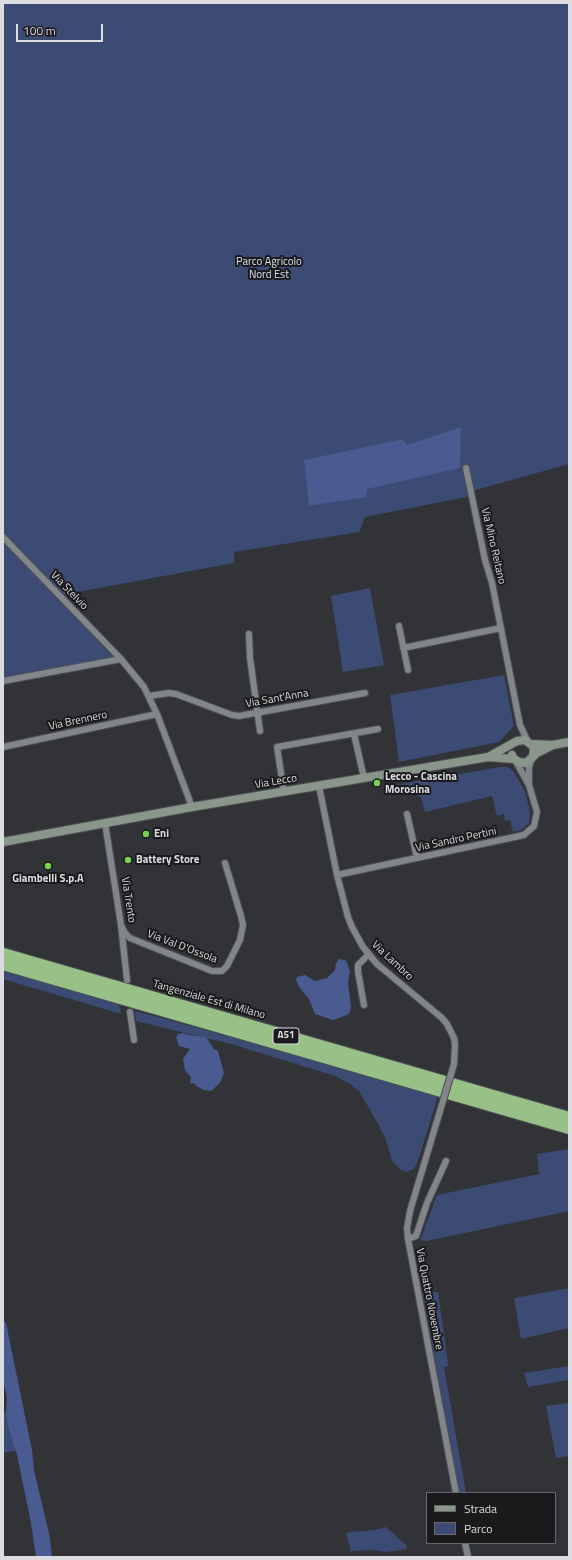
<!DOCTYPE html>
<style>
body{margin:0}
#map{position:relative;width:572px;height:1560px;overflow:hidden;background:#313337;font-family:"Titillium Web",sans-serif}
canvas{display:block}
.frame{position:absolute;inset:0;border:4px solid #dbdcdf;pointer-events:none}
.legend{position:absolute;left:426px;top:1492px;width:130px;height:52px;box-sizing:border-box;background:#1a1a1c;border:1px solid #67686a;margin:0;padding:5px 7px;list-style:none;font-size:12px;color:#dbdcdf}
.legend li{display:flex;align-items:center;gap:8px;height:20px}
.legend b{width:20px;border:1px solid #67686a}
.scale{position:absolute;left:16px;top:24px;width:87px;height:18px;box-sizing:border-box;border:2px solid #dbdcdf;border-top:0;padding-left:5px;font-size:12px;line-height:14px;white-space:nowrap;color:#dbdcdf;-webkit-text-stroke:3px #1a1a1c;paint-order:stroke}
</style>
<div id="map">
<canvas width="572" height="1560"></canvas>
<div class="frame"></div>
<ul class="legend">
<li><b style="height:5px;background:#889789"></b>Strada</li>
<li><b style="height:11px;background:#3c4b74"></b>Parco</li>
</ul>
<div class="scale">100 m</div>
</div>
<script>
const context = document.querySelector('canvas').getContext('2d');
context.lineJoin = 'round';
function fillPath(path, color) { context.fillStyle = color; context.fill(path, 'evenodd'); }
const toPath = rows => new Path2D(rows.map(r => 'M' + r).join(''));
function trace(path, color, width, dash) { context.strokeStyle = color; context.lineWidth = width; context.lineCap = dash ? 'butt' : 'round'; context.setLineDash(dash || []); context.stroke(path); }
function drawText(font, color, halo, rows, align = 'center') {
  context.font = font + ' "Titillium Web",sans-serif'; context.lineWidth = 4; context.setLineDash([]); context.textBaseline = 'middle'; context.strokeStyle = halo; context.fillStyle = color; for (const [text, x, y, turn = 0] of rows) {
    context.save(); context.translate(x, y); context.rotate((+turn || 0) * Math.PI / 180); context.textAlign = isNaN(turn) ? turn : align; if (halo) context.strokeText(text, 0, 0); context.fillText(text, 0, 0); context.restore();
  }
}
fillPath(toPath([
 [3,3,569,3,569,464,472,491,472,496,365,517,359,532,234,552,234,563,56,596,113,657,3,680],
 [370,588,384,665,343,672,331,596],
 [504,675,514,726,499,742,399,762,390,695],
 [500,767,507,767,513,771,525,791,529,808,530,815,529,823,521,830,513,832,510,820,505,821,504,814,497,816,492,796,425,812,421,797,389,786],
 [3,970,119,1005,121,1014,3,979],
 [135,1011,316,1060,438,1096,419,1158,414,1169,406,1172,401,1170,392,1161,386,1140,380,1127,359,1091,350,1084,335,1076,231,1044,136,1021],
 [569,1149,569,1211,427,1241,420,1240,437,1195,539,1174,537,1154],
 [569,1288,569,1328,521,1339,514,1298],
 [423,1292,438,1292,448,1363,448,1366,444,1367,466,1493,459,1493],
 [569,1366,569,1380,528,1387,524,1373],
 [569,1403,569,1456,556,1458,546,1406],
 [12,1411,19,1450,3,1453,3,1412],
 [386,1527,406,1545,407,1549,386,1552,372,1550,351,1551,346,1533,352,1532,375,1530]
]), '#3c4b74');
fillPath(toPath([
 [461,427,460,468,367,489,366,497,309,506,304,460,403,439,407,445],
 [339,959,345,960,347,963,350,971,348,983,351,1007,350,1012,347,1015,333,1020,315,1014,309,999,299,987,296,980,297,977,305,975,315,981,327,978,335,970,336,963],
 [183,1033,189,1035,206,1037,214,1049,218,1051,224,1073,220,1083,211,1091,204,1090,196,1086,195,1084,190,1083,191,1077,185,1070,183,1059,190,1049,179,1046,176,1037,178,1034],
 [3,1320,6,1323,32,1450,34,1470,50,1538,52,1557,36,1557,31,1523,17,1455,8,1426,6,1412,7,1398,4,1385,4,1372,3,1370]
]), '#495b91');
const street = toPath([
 [466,468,485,560,492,583,520,725,528,742],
 [3,537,120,658,144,687,157,714,192,807],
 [399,626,408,670],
 [249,634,250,658,260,731],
 [403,648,501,628],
 [3,681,121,659],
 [149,696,169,693,176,694,232,715,239,716,365,693],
 [354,734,364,778],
 [3,747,157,714],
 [529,782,529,767,532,758],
 [319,786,337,875,348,917,352,927,363,947,377,964,442,1018,447,1024,454,1038,455,1045,454,1064],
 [284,792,277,747,378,729],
 [407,814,417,858],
 [105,823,121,925,127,980],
 [337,875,524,835,534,826,537,812,529,785,515,760],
 [121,925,125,933,130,938,212,971,222,971,227,966,240,940,243,925,241,916,225,863],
 [364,1005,358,972,358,965,368,955],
 [130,1012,134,1040],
 [440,1111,410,1211,407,1228,408,1239,456,1493],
 [408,1239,416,1236,427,1203,446,1161],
 [465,1543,468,1557]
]);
const secondary = toPath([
 [531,744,553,745,569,742],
 [512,755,514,759,519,762,526,763,537,753,553,745],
 [490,756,517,741,525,740,533,746,534,752,532,758],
 [3,842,192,807,488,757,514,759]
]);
const highway = toPath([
 [3,954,569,1118],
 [3,964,569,1128]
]);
trace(street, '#4f5054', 8);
trace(secondary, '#4f5054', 10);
trace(highway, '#4f5054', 14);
trace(street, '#82858a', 6);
trace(secondary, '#889789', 8);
trace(highway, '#97c187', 12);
const streetBridge = toPath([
 [440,1111,454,1064]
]);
trace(streetBridge, '#4f5054', 8, []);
trace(streetBridge, '#82858a', 6);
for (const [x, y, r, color] of [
 [377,783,4,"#7cd155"],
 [146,834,4,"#7cd155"],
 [128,860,4,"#7cd155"],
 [48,866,4,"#7cd155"]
]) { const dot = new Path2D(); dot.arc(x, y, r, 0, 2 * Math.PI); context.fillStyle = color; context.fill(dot); trace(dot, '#1a1a1c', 1.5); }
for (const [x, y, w] of [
 [286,1036,26]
]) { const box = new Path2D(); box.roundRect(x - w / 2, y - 8, w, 16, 3); context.fillStyle = '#1a1a1c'; context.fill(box); trace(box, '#dbdcdf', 1); }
drawText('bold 10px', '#dbdcdf', null, [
 ["A51",286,1036]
]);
drawText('11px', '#d9e0f1', '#1a1a1c', [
 ["Parco Agricolo",269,262],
 ["Nord Est",269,275]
]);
drawText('11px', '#dbdcdf', '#1a1a1c', [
 ["Via Mino Reitano",493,546,77],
 ["Via Stelvio",69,591,46],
 ["Via Sant'Anna",277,699,-10],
 ["Via Brennero",78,721,-12],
 ["Via Lecco",276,782,-10],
 ["Via Sandro Pertini",456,840,-12],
 ["Via Trento",128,900,81],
 ["Via Val D'Ossola",182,947,21],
 ["Via Lambro",392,961,43],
 ["Tangenziale Est di Milano",209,1000,16],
 ["Via Quattro Novembre",429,1299,79]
]);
drawText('bold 11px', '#dbdcdf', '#1a1a1c', [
 ["Lecco - Cascina",385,777],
 ["Morosina",385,790],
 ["Eni",154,834],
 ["Battery Store",136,860],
 ["Giambelli S.p.A",48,879,"center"]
], 'left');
</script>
